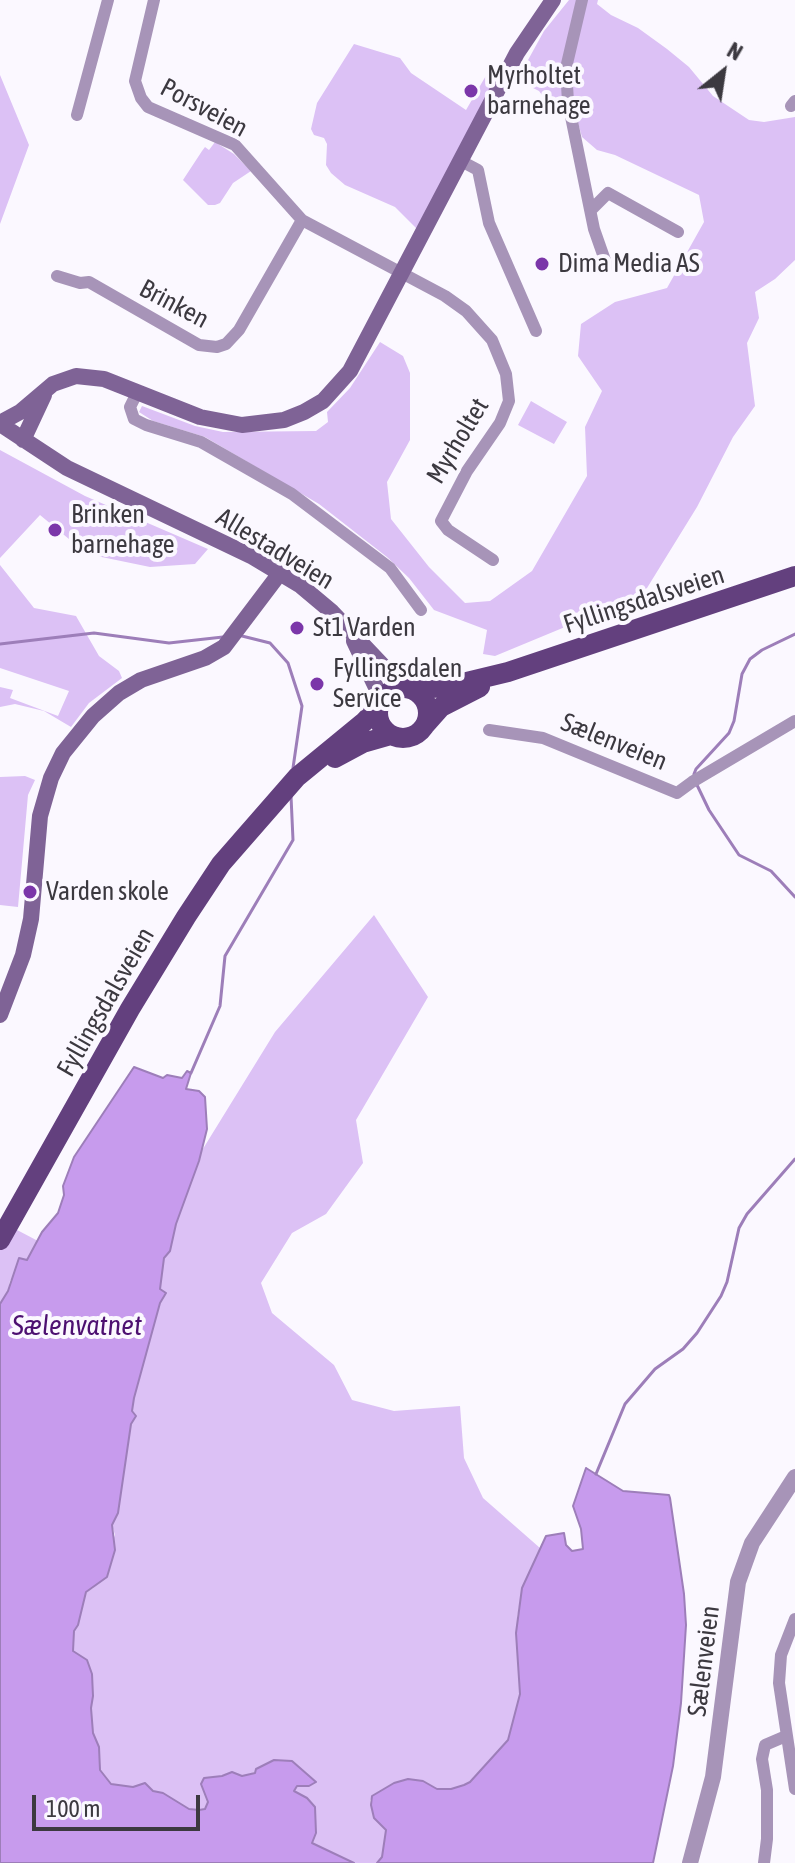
<!DOCTYPE html>
<meta charset="utf-8">
<style>
body{margin:0}
#map{position:relative;width:795px;height:1863px;overflow:hidden;background:#fbf8ff;font-family:"Asap Condensed",sans-serif}
canvas{display:block}
.north{position:absolute;left:683px;top:32px;width:80px;height:80px;-webkit-text-stroke:6px #fbf8ff;paint-order:stroke;rotate:30deg;font-size:22px;font-weight:700;line-height:32px;text-align:center;color:#3c3940}
.north::after{content:'';display:block;margin:auto;width:28px;height:36px;background:#3c3940;clip-path:polygon(50% 0,100% 100%,50% 72%,0 100%)}
.scale{position:absolute;left:32px;top:1795px;width:168px;height:36px;box-sizing:border-box;border:4px solid #3c3940;border-top:0;padding-left:10px;font-size:24px;line-height:28px;white-space:nowrap;color:#3c3940;-webkit-text-stroke:6px #fbf8ff;paint-order:stroke}
</style>
<div id="map">
<canvas width="795" height="1863"></canvas>
<div class="north">N</div>
<div class="scale">100 m</div>
</div>
<script>
const context = document.querySelector('canvas').getContext('2d');
context.lineJoin = 'round';
function fillPath(path, color) {
  context.fillStyle = color;
  context.fill(path, 'evenodd');
}
function poly(rows) {
  const path = new Path2D();
  for (const r of rows) {
    if (r.length === 3) {
      path.moveTo(r[0] + r[2], r[1]);
      path.arc(r[0], r[1], r[2], 0, 2 * Math.PI);
      continue;
    }
    path.moveTo(r[0], r[1]);
    for (let i = 2; i < r.length; i += 2) path.lineTo(r[i], r[i + 1]);
  }
  return path;
}
function stroke(path, color, width, dash) {
  context.strokeStyle = color;
  context.lineWidth = width;
  context.lineCap = dash ? 'butt' : 'round';
  context.setLineDash(dash || []);
  context.stroke(path);
}
function drawText(font, color, halo, rows, align = 'center') {
  context.font = font + ' "Asap Condensed",sans-serif';
  context.lineWidth = 8;
  context.setLineDash([]);
  context.textBaseline = 'middle';
  context.strokeStyle = halo;
  context.fillStyle = color;
  for (const [text, x, y, turn = 0] of rows) {
    context.save();
    context.translate(x, y);
    context.rotate((+turn || 0) * Math.PI / 180);
    context.textAlign = isNaN(turn) ? turn : align;
    if (halo) context.strokeText(text, 0, 0);
    context.fillText(text, 0, 0);
    context.restore();
  }
}
fillPath(poly([
 [569,0,598,0,597,4,611,15,638,28,667,49,689,67,713,96,749,120,764,122,795,117,795,260,775,279,755,292,759,318,747,343,755,406,733,437,697,507,647,588,630,599,616,601,586,612,565,627,495,656,483,654,487,630,434,610,409,578,387,557,319,504,205,437,153,421,139,412,142,406,195,426,223,432,316,431,328,422,327,412,350,388,380,342,403,356,410,373,410,440,387,482,391,519,429,567,465,603,490,601,532,571,587,476,585,427,602,391,578,356,581,324,615,302,667,288,704,222,699,195,615,155,597,150,582,137,575,112,548,103,539,91,517,80,544,31],
 [354,44,400,58,411,73,466,110,491,67,495,65,501,68,417,229,395,207,345,185,331,173,326,165,327,144,324,138,314,135,311,129,317,103],
 [0,75,29,145,0,224],
 [215,142,234,154,251,171,233,183,220,203,215,205,208,205,183,180,202,151,205,147,209,150],
 [531,401,567,422,554,444,518,425],
 [0,450,85,496,208,549,195,564,150,567,87,554,40,515,0,558],
 [0,565,34,608,76,616,99,656,119,671,122,678,89,703,71,727,44,711,15,704,0,707,0,687,13,690,10,698,58,716,69,691,0,668],
 [25,776,35,780,28,795,18,907,0,905,0,777],
 [374,915,428,997,356,1120,363,1163,326,1214,292,1233,261,1283,272,1313,334,1365,352,1400,394,1411,460,1406,464,1458,483,1498,540,1548,522,1588,517,1619,520,1694,508,1740,470,1782,464,1785,451,1789,437,1789,423,1781,370,1800,374,1818,386,1830,382,1857,377,1863,354,1863,312,1843,307,1798,294,1791,297,1786,309,1786,307,1776,292,1761,242,1776,232,1772,222,1776,204,1778,201,1784,208,1802,205,1809,199,1810,189,1809,163,1793,153,1791,145,1784,133,1787,111,1784,100,1770,99,1747,93,1733,91,1708,93,1696,72,1648,74,1631,78,1625,86,1592,93,1588,115,1535,112,1525,118,1512,131,1424,136,1416,132,1411,134,1398,160,1303,165,1293,160,1289,164,1258,170,1251,176,1224,201,1152,275,1032],
 [0,1221,38,1241,27,1260,10,1281,8,1291,0,1304]
]), '#dcc1f5');
const water = poly([
 [134,1067,163,1078,167,1075,182,1078,187,1071,191,1073,186,1089,199,1091,205,1097,207,1129,199,1161,176,1224,170,1251,164,1258,160,1289,166,1293,160,1303,134,1398,132,1411,136,1416,131,1424,118,1513,112,1525,115,1550,107,1577,86,1592,78,1625,74,1631,73,1651,87,1660,92,1674,93,1696,91,1708,93,1733,99,1747,100,1770,111,1784,133,1787,145,1783,153,1791,163,1793,189,1809,199,1810,205,1809,208,1802,201,1784,204,1778,222,1776,232,1772,242,1776,255,1773,256,1769,274,1760,292,1761,316,1782,309,1786,297,1786,294,1791,307,1798,315,1807,316,1833,312,1843,354,1863,0,1863,0,1304,8,1291,19,1258,27,1260,42,1232,58,1213,64,1195,63,1186,74,1157,134,1067],
 [586,1468,623,1491,669,1495,670,1498,684,1594,686,1625,681,1703,673,1766,653,1863,377,1863,382,1857,386,1830,374,1818,371,1805,372,1796,394,1783,408,1779,423,1781,437,1789,451,1789,464,1785,470,1782,508,1740,520,1694,516,1633,522,1588,546,1536,564,1533,566,1545,572,1551,583,1549,581,1529,573,1506,586,1468]
]);
fillPath(water, '#c79bed');
stroke(water, '#9d7eb9', 2);
stroke(poly([
 [242,636,270,643,288,663,302,706,293,768],
 [0,644,94,633,169,643,223,637],
 [694,774,696,769,729,733,734,721,742,674,750,659,762,650,795,634],
 [697,785,709,810,739,855,771,871,795,897],
 [191,1073,220,1006,225,956,293,840,291,796],
 [596,1474,625,1404,655,1369,683,1349,697,1333,721,1296,727,1282,739,1228,747,1214,795,1159]
]), '#9d7eb9', 3);
stroke(poly([
 [154,0,135,81,141,98,148,107,235,145,302,220,445,296,466,311,492,340,506,374,509,401,500,423,467,471,441,521,448,530,493,560],
 [582,0,566,68,568,102,594,229,607,266],
 [791,106,795,101],
 [77,115,108,0],
 [461,161,478,170,489,223,536,331],
 [591,210,608,193,678,232],
 [57,276,80,283,89,282,199,345,217,347,226,344,239,330,302,220],
 [138,391,130,407,134,419,146,425,201,442,292,494,390,568,421,610],
 [489,730,543,738,677,793,692,782,795,721],
 [795,1619,781,1655,779,1683,795,1789],
 [764,1863,767,1839,767,1790,762,1759,765,1745,786,1736]
]), '#a794b8', 12);
stroke(poly([
 [690,1863,713,1777,738,1582,752,1543,795,1477]
]), '#a794b8', 16);
stroke(poly([
 [0,423,20,412,53,384,76,376,104,379,200,417,242,425,284,420,304,412,323,401,350,371,517,53,553,0],
 [0,424,67,468,251,556,301,586,332,612,404,688],
 [23,440,44,395],
 [354,641,382,700],
 [0,1015,23,955,31,919,40,816,51,778,63,753,93,716,119,693,141,680,205,658,224,647,280,573]
]), '#7f6396', 16);
stroke(poly([
 [403,713,25],
 [411,689,446,687,508,672,795,576],
 [425,725,441,707,480,687],
 [335,758,363,743,391,735],
 [0,1240,130,1009,186,917,221,864,297,777,364,722,379,706]
]), '#63407e', 20);
for (const [x, y, r, color] of [
 [471,91,8,"#7b36a9"],
 [542,264,8,"#7b36a9"],
 [55,530,8,"#7b36a9"],
 [297,628,8,"#7b36a9"],
 [317,684,8,"#7b36a9"],
 [30,892,8,"#7b36a9"]
]) {
  const dot = new Path2D();
  dot.arc(x, y, r, 0, 2 * Math.PI);
  context.fillStyle = color;
  context.fill(dot);
  stroke(dot, '#fbf8ff', 3);
}
drawText('26px', '#3c3940', '#fbf8ff', [
 ["Myrholtet",487,76],
 ["barnehage",487,106],
 ["Dima Media AS",558,264],
 ["Brinken",71,515],
 ["barnehage",71,545],
 ["St1 Varden",313,628],
 ["Fyllingsdalen",333,669],
 ["Service",333,699],
 ["Varden skole",46,892]
], 'left');
drawText('26px', '#3c3940', '#fbf8ff', [
 ["Porsveien",204,108,28],
 ["Brinken",174,304,28],
 ["Myrholtet",458,441,-59],
 ["Allestadveien",275,549,31],
 ["Fyllingsdalsveien",644,600,-18],
 ["Sælenveien",614,742,22],
 ["Fyllingsdalsveien",106,1002,-60],
 ["Sælenveien",704,1661,-83]
]);
drawText('italic 28px', '#4d1071', '#fbf8ff', [
 ["Sælenvatnet",77,1326]
]);
</script>
